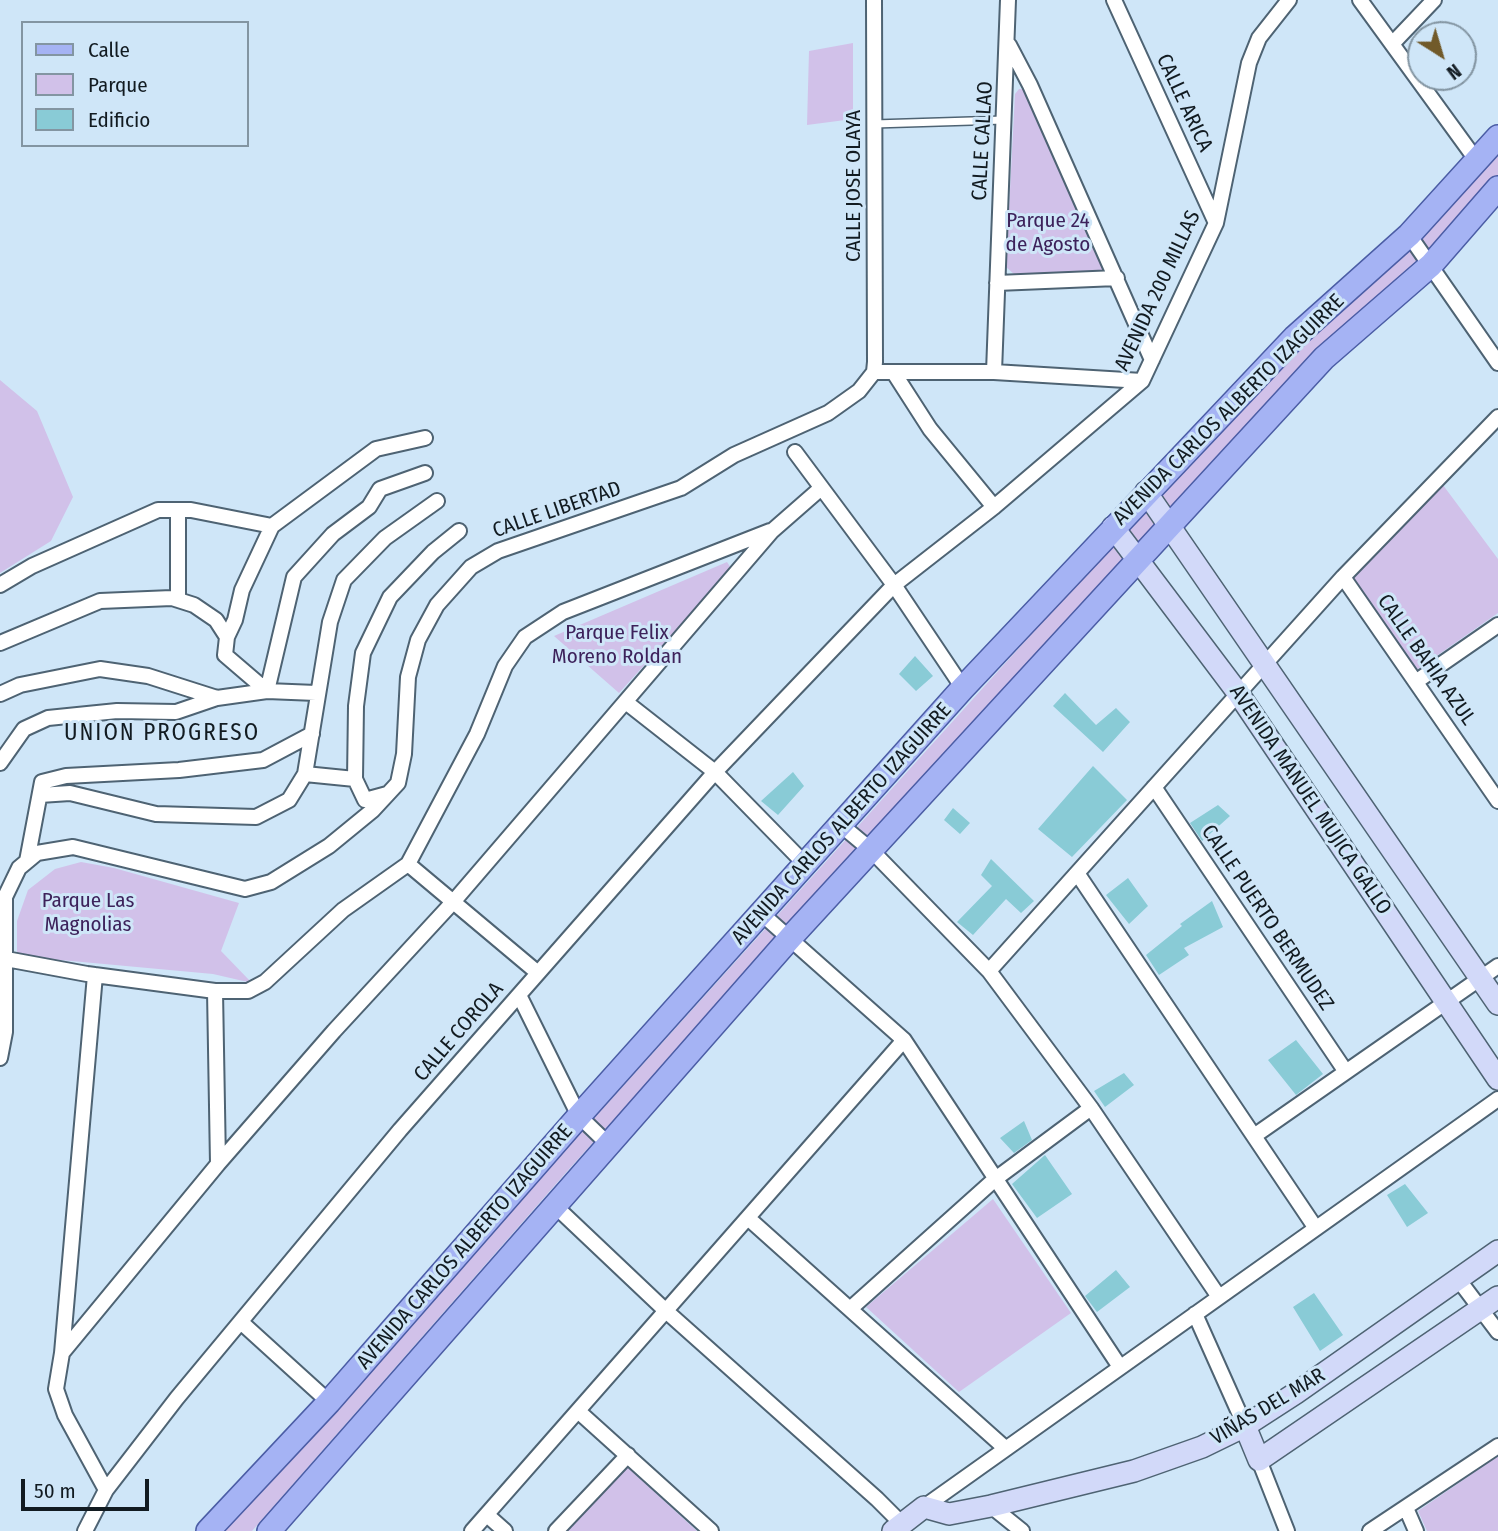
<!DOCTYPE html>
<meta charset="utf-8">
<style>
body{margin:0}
#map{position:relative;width:1498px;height:1531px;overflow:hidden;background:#cfe6f8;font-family:"Fira Sans Condensed",sans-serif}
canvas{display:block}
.legend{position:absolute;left:21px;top:21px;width:228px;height:126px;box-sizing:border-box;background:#cfe6f8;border:2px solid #8395a2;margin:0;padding:9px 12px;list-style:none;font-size:21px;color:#121b21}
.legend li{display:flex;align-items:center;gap:14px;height:35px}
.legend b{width:35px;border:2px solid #8395a2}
.north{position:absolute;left:1407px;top:21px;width:70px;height:70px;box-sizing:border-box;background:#cfe6f8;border:2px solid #8395a2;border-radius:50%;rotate:143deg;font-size:19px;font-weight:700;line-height:28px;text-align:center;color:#121b21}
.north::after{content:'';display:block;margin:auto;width:24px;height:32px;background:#715a2a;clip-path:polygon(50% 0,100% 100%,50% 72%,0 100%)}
.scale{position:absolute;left:21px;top:1479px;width:128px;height:32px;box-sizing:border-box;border:4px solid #121b21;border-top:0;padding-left:9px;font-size:21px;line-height:24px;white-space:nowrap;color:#121b21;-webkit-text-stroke:5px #cfe6f8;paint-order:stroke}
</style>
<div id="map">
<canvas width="1498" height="1531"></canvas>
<ul class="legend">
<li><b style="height:9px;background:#a5b3f4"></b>Calle</li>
<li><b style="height:19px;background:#d1c1e9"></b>Parque</li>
<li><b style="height:19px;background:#89cbd6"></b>Edificio</li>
</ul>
<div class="north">N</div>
<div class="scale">50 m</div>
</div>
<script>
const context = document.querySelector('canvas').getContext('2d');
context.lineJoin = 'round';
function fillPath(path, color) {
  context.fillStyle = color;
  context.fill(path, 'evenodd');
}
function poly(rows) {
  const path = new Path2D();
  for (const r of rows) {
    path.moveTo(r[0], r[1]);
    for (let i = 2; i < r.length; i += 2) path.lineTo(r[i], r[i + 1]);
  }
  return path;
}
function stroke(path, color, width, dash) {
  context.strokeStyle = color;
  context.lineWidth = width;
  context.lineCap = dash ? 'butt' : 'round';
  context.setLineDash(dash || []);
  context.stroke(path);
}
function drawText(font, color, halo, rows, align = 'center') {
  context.font = font + ' "Fira Sans Condensed",sans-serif';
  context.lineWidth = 6;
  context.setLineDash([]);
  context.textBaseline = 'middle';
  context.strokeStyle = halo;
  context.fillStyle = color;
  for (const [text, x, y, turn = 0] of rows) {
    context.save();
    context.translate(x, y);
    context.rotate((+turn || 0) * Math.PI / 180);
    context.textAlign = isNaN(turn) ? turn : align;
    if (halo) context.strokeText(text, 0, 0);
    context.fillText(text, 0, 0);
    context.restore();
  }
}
fillPath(poly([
 [853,43,853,119,807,125,809,51],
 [1019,89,1024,89,1106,270,1102,274,1014,274,1006,267,1015,94],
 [1498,154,1498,175,1448,232,1317,351,1021,670,570,1168,252,1531,221,1531,1132,523,1302,341,1437,222],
 [0,380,37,411,73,497,51,541,0,573],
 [1440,481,1498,559,1498,613,1415,671,1353,578],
 [727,562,731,568,728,573,619,693,554,636],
 [81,862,114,868,239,903,221,951,252,983,213,974,17,956,17,921,28,890,55,869],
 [993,1199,1071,1313,959,1392,866,1307],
 [1498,1456,1498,1531,1427,1531,1418,1511],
 [625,1465,697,1531,563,1531]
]), '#d1c1e9');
fillPath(poly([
 [915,656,933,676,916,691,899,674],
 [1065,693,1096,725,1116,708,1130,722,1103,752,1053,706],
 [1093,766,1127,800,1072,857,1038,829],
 [793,772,804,786,778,815,761,801],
 [1218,805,1230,816,1202,841,1190,823],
 [953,808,970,823,960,834,944,820],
 [991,859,1034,901,1021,913,1006,899,973,935,957,922,992,886,981,875],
 [1128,878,1148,906,1129,924,1106,895],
 [1212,901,1223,927,1184,948,1189,955,1159,975,1146,955,1182,926,1180,924],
 [1296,1040,1323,1074,1296,1095,1268,1060],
 [1124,1073,1134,1085,1105,1107,1094,1091],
 [1024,1121,1032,1140,1014,1153,1000,1138],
 [1045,1155,1072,1194,1037,1218,1012,1184],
 [1405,1184,1428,1213,1407,1227,1387,1195],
 [1116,1270,1130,1287,1097,1312,1085,1296],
 [1314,1293,1343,1335,1320,1351,1293,1307]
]), '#89cbd6');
const lane = poly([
 [874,124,1004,120]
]);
const street = poly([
 [1114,0,1216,223],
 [1360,0,1477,161],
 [1394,42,1434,0],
 [1009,45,1030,85,1152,360],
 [1409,235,1498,363],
 [997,283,1117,278],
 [874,372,994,372,1142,381],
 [994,372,1008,0],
 [894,373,930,429,994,507],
 [795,452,894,585,963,688],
 [178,511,178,600],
 [1343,577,1498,801],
 [0,585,32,566,158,510,191,510,272,526],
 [227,637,235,620,242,590,272,526,376,449,425,438],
 [0,643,100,601,172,598,194,605,216,620,227,637,225,655,267,691,316,693],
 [1417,681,1498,625],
 [0,694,20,685,100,669,148,676,217,698,267,691,294,577,333,534,369,507,380,489,425,473],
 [627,703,715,772,805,864],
 [0,763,24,729,48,718,117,711,176,712,217,698],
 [355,779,305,774,330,622,344,580,385,538,437,501],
 [1154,787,1346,1072],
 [387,794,365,800,355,779,356,706,363,653,390,597,433,552,459,531],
 [40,795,70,793,156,814,256,817,289,800,305,774],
 [841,825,871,850,989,971,1091,1108,1219,1297],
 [27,861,42,782,66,776,179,770,263,760,312,734],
 [408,864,538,973],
 [1077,873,1315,1227],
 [762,914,904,1040,1120,1367],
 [6,959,87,974,215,991,248,991,265,982,343,910,408,864,477,734,505,666,525,637,563,612,770,531],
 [989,971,1343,577,1498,417],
 [95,975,62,1353,56,1389,65,1415,106,1490],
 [215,991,218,1164],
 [519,995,579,1116,607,1143],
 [0,1058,5,1032,5,897,19,868,37,853,73,847,245,889,271,882,329,846,373,810,398,783,404,754,408,677,418,640,437,605,471,567,498,551,681,488,734,455,828,413,859,391,874,372,875,362,874,0],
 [1254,1136,1498,966],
 [553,1204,666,1311,877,1499,902,1524],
 [748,1218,1005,1448],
 [1458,1279,1498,1332],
 [850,1309,994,1180,1091,1108],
 [1195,1314,1245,1426],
 [242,1323,329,1402],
 [62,1353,218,1164,334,1031,454,901,772,531,820,489],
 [578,1411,711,1531],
 [1259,1460,1287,1531],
 [991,1506,1022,1531],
 [924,1507,1498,1099],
 [1406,1508,1416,1531],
 [487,1515,505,1531],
 [85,1531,106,1490,177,1398,400,1130,715,772,894,585,994,507,1142,381,1216,223,1249,63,1259,38,1289,0],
 [472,1531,904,1040],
 [556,1531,628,1455],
 [1370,1531,1498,1446]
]);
const secondary = poly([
 [1146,492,1498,1004],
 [1113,527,1238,693,1498,1079],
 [1245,1426,1259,1460,1498,1297],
 [893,1531,924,1507,949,1514,991,1506,1134,1471,1202,1447,1245,1426,1296,1393,1498,1251]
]);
const primary = poly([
 [208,1531,329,1402,579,1116,963,688,1295,337,1409,235,1498,137],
 [269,1531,791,937,1324,358,1431,265,1498,188]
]);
stroke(lane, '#4e6373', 10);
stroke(street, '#4e6373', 18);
stroke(secondary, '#4e6373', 24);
stroke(primary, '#4b5da5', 26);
stroke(lane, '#fff', 7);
stroke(street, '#fff', 14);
stroke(secondary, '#d2d9f9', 21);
stroke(primary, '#a5b3f4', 23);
drawText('21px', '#121b21', '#cfe6f8', [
 ["CALLE ARICA",1184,103,65],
 ["CALLE CALLAO",983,141,-87],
 ["CALLE JOSE OLAYA",854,186,-90],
 ["AVENIDA 200 MILLAS",1158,291,-65],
 ["AVENIDA CARLOS ALBERTO IZAGUIRRE",1229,410,-45],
 ["CALLE LIBERTAD",557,510,-19],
 ["CALLE BAHIA AZUL",1426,660,55],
 ["AVENIDA MANUEL MUJICA GALLO",1310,800,56],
 ["AVENIDA CARLOS ALBERTO IZAGUIRRE",842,824,-48],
 ["CALLE PUERTO BERMUDEZ",1267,918,56],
 ["CALLE COROLA",459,1032,-49],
 ["AVENIDA CARLOS ALBERTO IZAGUIRRE",465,1247,-49],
 ["VIÑAS DEL MAR",1268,1407,-31]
]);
drawText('21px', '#3d225b', '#cfe6f8', [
 ["Parque 24",1048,221],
 ["de Agosto",1048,245],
 ["Parque Felix",617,633],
 ["Moreno Roldan",617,657],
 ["Parque Las",88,901],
 ["Magnolias",88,925]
]);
context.letterSpacing = '2px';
drawText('23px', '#121b21', '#cfe6f8', [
 ["UNION PROGRESO",162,734]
]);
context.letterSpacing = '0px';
</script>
